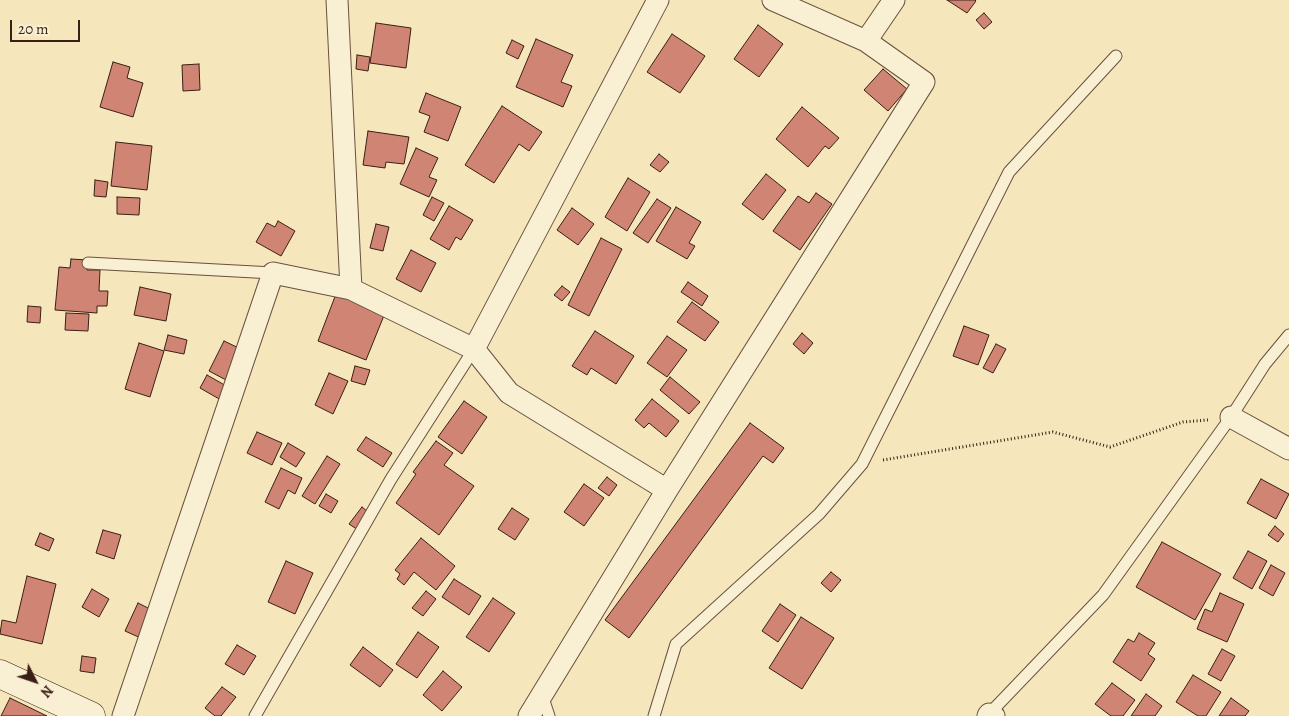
<!DOCTYPE html>
<style>
body{margin:0}
#map{position:relative;width:1289px;height:716px;overflow:hidden;background:#f6e6bb;font-family:Alegreya,serif}
canvas{display:block}
.north{position:absolute;left:10px;top:656px;width:50px;height:50px;-webkit-text-stroke:4px #f9efd3;paint-order:stroke;rotate:131deg;font-size:14px;font-weight:700;line-height:20px;text-align:center;color:#3a1f14}
.north::after{content:'';display:block;margin:auto;width:18px;height:22px;background:#3a1f14;clip-path:polygon(50% 0,100% 100%,50% 72%,0 100%)}
.scale{position:absolute;left:10px;top:20px;width:70px;height:22px;box-sizing:border-box;border:2px solid #3a1f14;border-top:0;padding-left:6px;font-size:15px;line-height:18px;white-space:nowrap;color:#3a1f14;-webkit-text-stroke:4px #f9efd3;paint-order:stroke}
</style>
<div id="map">
<canvas width="1289" height="716"></canvas>
<div class="north">N</div>
<div class="scale">20 m</div>
</div>
<script>
const context = document.querySelector('canvas').getContext('2d');
context.lineJoin = 'round';
function fillPath(path, color) {
  context.fillStyle = color;
  context.fill(path, 'evenodd');
}
function poly(rows) {
  const path = new Path2D();
  for (const r of rows) {
    path.moveTo(r[0], r[1]);
    for (let i = 2; i < r.length; i += 2) path.lineTo(r[i], r[i + 1]);
  }
  return path;
}
function stroke(path, color, width, dash) {
  context.strokeStyle = color;
  context.lineWidth = width;
  context.lineCap = dash ? 'butt' : 'round';
  context.setLineDash(dash || []);
  context.stroke(path);
}
const building = poly([
 [947,0,975,0,976,1,967,13,947,0],
 [984,13,992,22,984,29,976,20,984,13],
 [376,23,411,28,406,68,370,63,376,23],
 [758,25,783,44,759,77,734,59,758,25],
 [672,34,705,56,680,93,647,72,672,34],
 [536,39,573,55,561,82,572,86,563,107,516,87,536,39],
 [512,40,524,46,518,59,506,53,512,40],
 [357,55,370,57,368,71,356,69,357,55],
 [113,62,130,67,127,78,143,83,133,117,100,107,113,62],
 [199,64,200,90,183,91,182,65,199,64],
 [883,69,907,89,888,111,864,90,883,69],
 [426,93,461,107,448,141,424,132,430,116,419,112,426,93],
 [502,106,542,132,529,151,519,144,494,183,465,165,502,106],
 [802,107,839,138,829,149,825,146,808,167,776,139,802,107],
 [368,131,409,137,404,164,386,162,385,168,363,165,368,131],
 [116,142,152,146,147,190,111,186,116,142],
 [416,148,438,158,429,177,437,180,429,197,400,184,416,148],
 [659,154,669,162,660,172,650,165,659,154],
 [766,174,786,190,763,220,742,204,766,174],
 [628,178,650,192,627,231,605,217,628,178],
 [95,180,108,182,106,197,94,196,95,180],
 [816,193,832,204,800,250,773,231,798,196,809,203,816,193],
 [117,197,140,198,139,215,117,214,117,197],
 [432,197,444,203,434,221,423,215,432,197],
 [657,199,671,208,648,243,633,233,657,199],
 [449,206,473,220,461,240,456,237,449,250,430,239,449,206],
 [676,207,701,222,689,243,695,246,687,259,656,241,676,207],
 [572,208,594,224,578,245,557,230,572,208],
 [278,221,295,231,281,256,256,242,267,223,275,227,278,221],
 [376,224,389,227,383,251,370,248,376,224],
 [601,238,622,249,589,316,568,305,601,238],
 [411,250,436,263,421,292,396,279,411,250],
 [71,259,87,260,87,270,100,270,99,291,108,291,107,306,97,306,97,313,55,310,59,267,70,268,71,259],
 [688,282,708,296,702,306,681,292,688,282],
 [562,286,570,292,562,301,554,295,562,286],
 [140,287,171,294,166,321,134,315,140,287],
 [336,294,385,313,366,360,318,341,336,294],
 [692,302,719,322,705,341,677,322,692,302],
 [28,306,41,307,40,323,27,322,28,306],
 [66,313,89,314,88,331,65,330,66,313],
 [964,326,989,335,978,365,953,356,964,326],
 [595,331,634,356,616,384,591,368,587,375,572,366,595,331],
 [802,333,813,343,804,354,793,344,802,333],
 [168,335,187,340,184,354,164,350,168,335],
 [667,336,687,350,667,377,647,363,667,336],
 [224,341,243,350,228,381,209,371,224,341],
 [139,343,164,351,150,397,125,389,139,343],
 [996,344,1006,349,993,373,983,368,996,344],
 [355,366,370,370,365,385,351,381,355,366],
 [329,373,348,381,333,414,315,405,329,373],
 [207,375,228,387,221,400,200,388,207,375],
 [670,377,700,402,689,414,660,390,670,377],
 [652,399,679,421,666,437,649,423,644,428,635,420,652,399],
 [464,401,487,417,462,454,438,437,464,401],
 [750,423,784,448,773,463,763,456,629,638,605,620,750,423],
 [257,432,282,443,272,465,247,453,257,432],
 [366,437,392,453,383,467,357,450,366,437],
 [436,441,453,453,444,465,474,486,439,535,396,503,416,474,413,472,436,441],
 [288,443,305,453,296,467,280,457,288,443],
 [327,456,340,464,315,504,302,496,327,456],
 [281,468,302,478,295,494,288,490,279,509,265,502,281,468],
 [607,477,617,485,609,496,598,488,607,477],
 [1261,479,1289,494,1276,519,1247,503,1261,479],
 [584,484,604,498,584,526,564,512,584,484],
 [326,494,338,501,331,513,319,506,326,494],
 [362,507,373,516,361,532,349,524,362,507],
 [512,508,529,519,515,540,498,529,512,508],
 [1275,526,1284,534,1278,542,1268,535,1275,526],
 [103,530,121,535,114,559,96,553,103,530],
 [40,533,54,539,49,551,35,545,40,533],
 [421,538,455,566,436,590,414,572,404,585,397,579,400,574,395,570,421,538],
 [1162,542,1221,574,1195,620,1136,587,1162,542],
 [1248,551,1267,561,1252,589,1233,578,1248,551],
 [286,561,313,573,295,614,268,602,286,561],
 [1271,565,1285,573,1273,596,1259,588,1271,565],
 [831,572,841,580,831,592,821,583,831,572],
 [27,576,56,584,42,644,0,634,2,620,16,623,27,576],
 [454,579,481,596,469,615,442,597,454,579],
 [92,589,109,599,99,617,82,607,92,589],
 [426,591,436,599,423,616,412,608,426,591],
 [1220,593,1244,604,1227,642,1197,629,1205,609,1212,612,1220,593],
 [493,598,515,613,489,652,466,637,493,598],
 [138,603,156,612,143,639,125,631,138,603],
 [780,604,796,615,778,642,762,631,780,604],
 [801,617,834,638,802,689,769,668,801,617],
 [418,632,439,647,417,678,396,664,418,632],
 [1139,633,1155,643,1148,654,1155,659,1141,681,1113,662,1128,639,1134,642,1139,633],
 [237,645,256,656,244,675,225,664,237,645],
 [363,647,393,670,380,687,350,665,363,647],
 [1222,649,1235,656,1221,681,1208,674,1222,649],
 [82,656,96,658,94,673,80,671,82,656],
 [443,671,462,687,442,711,423,695,443,671],
 [1193,675,1221,692,1206,716,1198,716,1176,702,1193,675],
 [1112,683,1135,700,1123,716,1111,716,1095,704,1112,683],
 [222,687,236,697,221,716,215,716,205,708,222,687],
 [1146,694,1162,706,1155,716,1131,716,1146,694],
 [10,698,47,716,1,716,10,698],
 [1231,698,1249,711,1245,716,1219,716,1231,698]
]);
fillPath(building, '#d08474');
stroke(building, '#3a1f14', 1);
const lane = poly([
 [88,263,273,273],
 [542,695,549,716],
 [989,714,1103,595,1231,417,1265,364,1289,335],
 [255,716,391,479,474,349],
 [654,716,676,644,819,514,862,464,1009,172,1116,56]
]);
const street = poly([
 [337,0,351,289],
 [866,41,894,0],
 [474,349,658,0],
 [1231,417,1289,449],
 [123,716,273,273,351,289,474,349,509,393,667,490],
 [529,716,667,490,924,82,866,41,773,0],
 [988,716,989,714,994,716]
]);
const secondary = poly([
 [0,674,91,716]
]);
stroke(lane, '#69513e', 13);
stroke(street, '#69513e', 23);
stroke(secondary, '#3a1f14', 29);
stroke(poly([
 [883,460,1053,432,1110,447,1183,422,1208,420]
]), '#3a1f14', 3, [1, 2.5]);
stroke(lane, '#f9efd3', 11);
stroke(street, '#f9efd3', 21);
stroke(secondary, '#f9efd3', 28);
</script>
